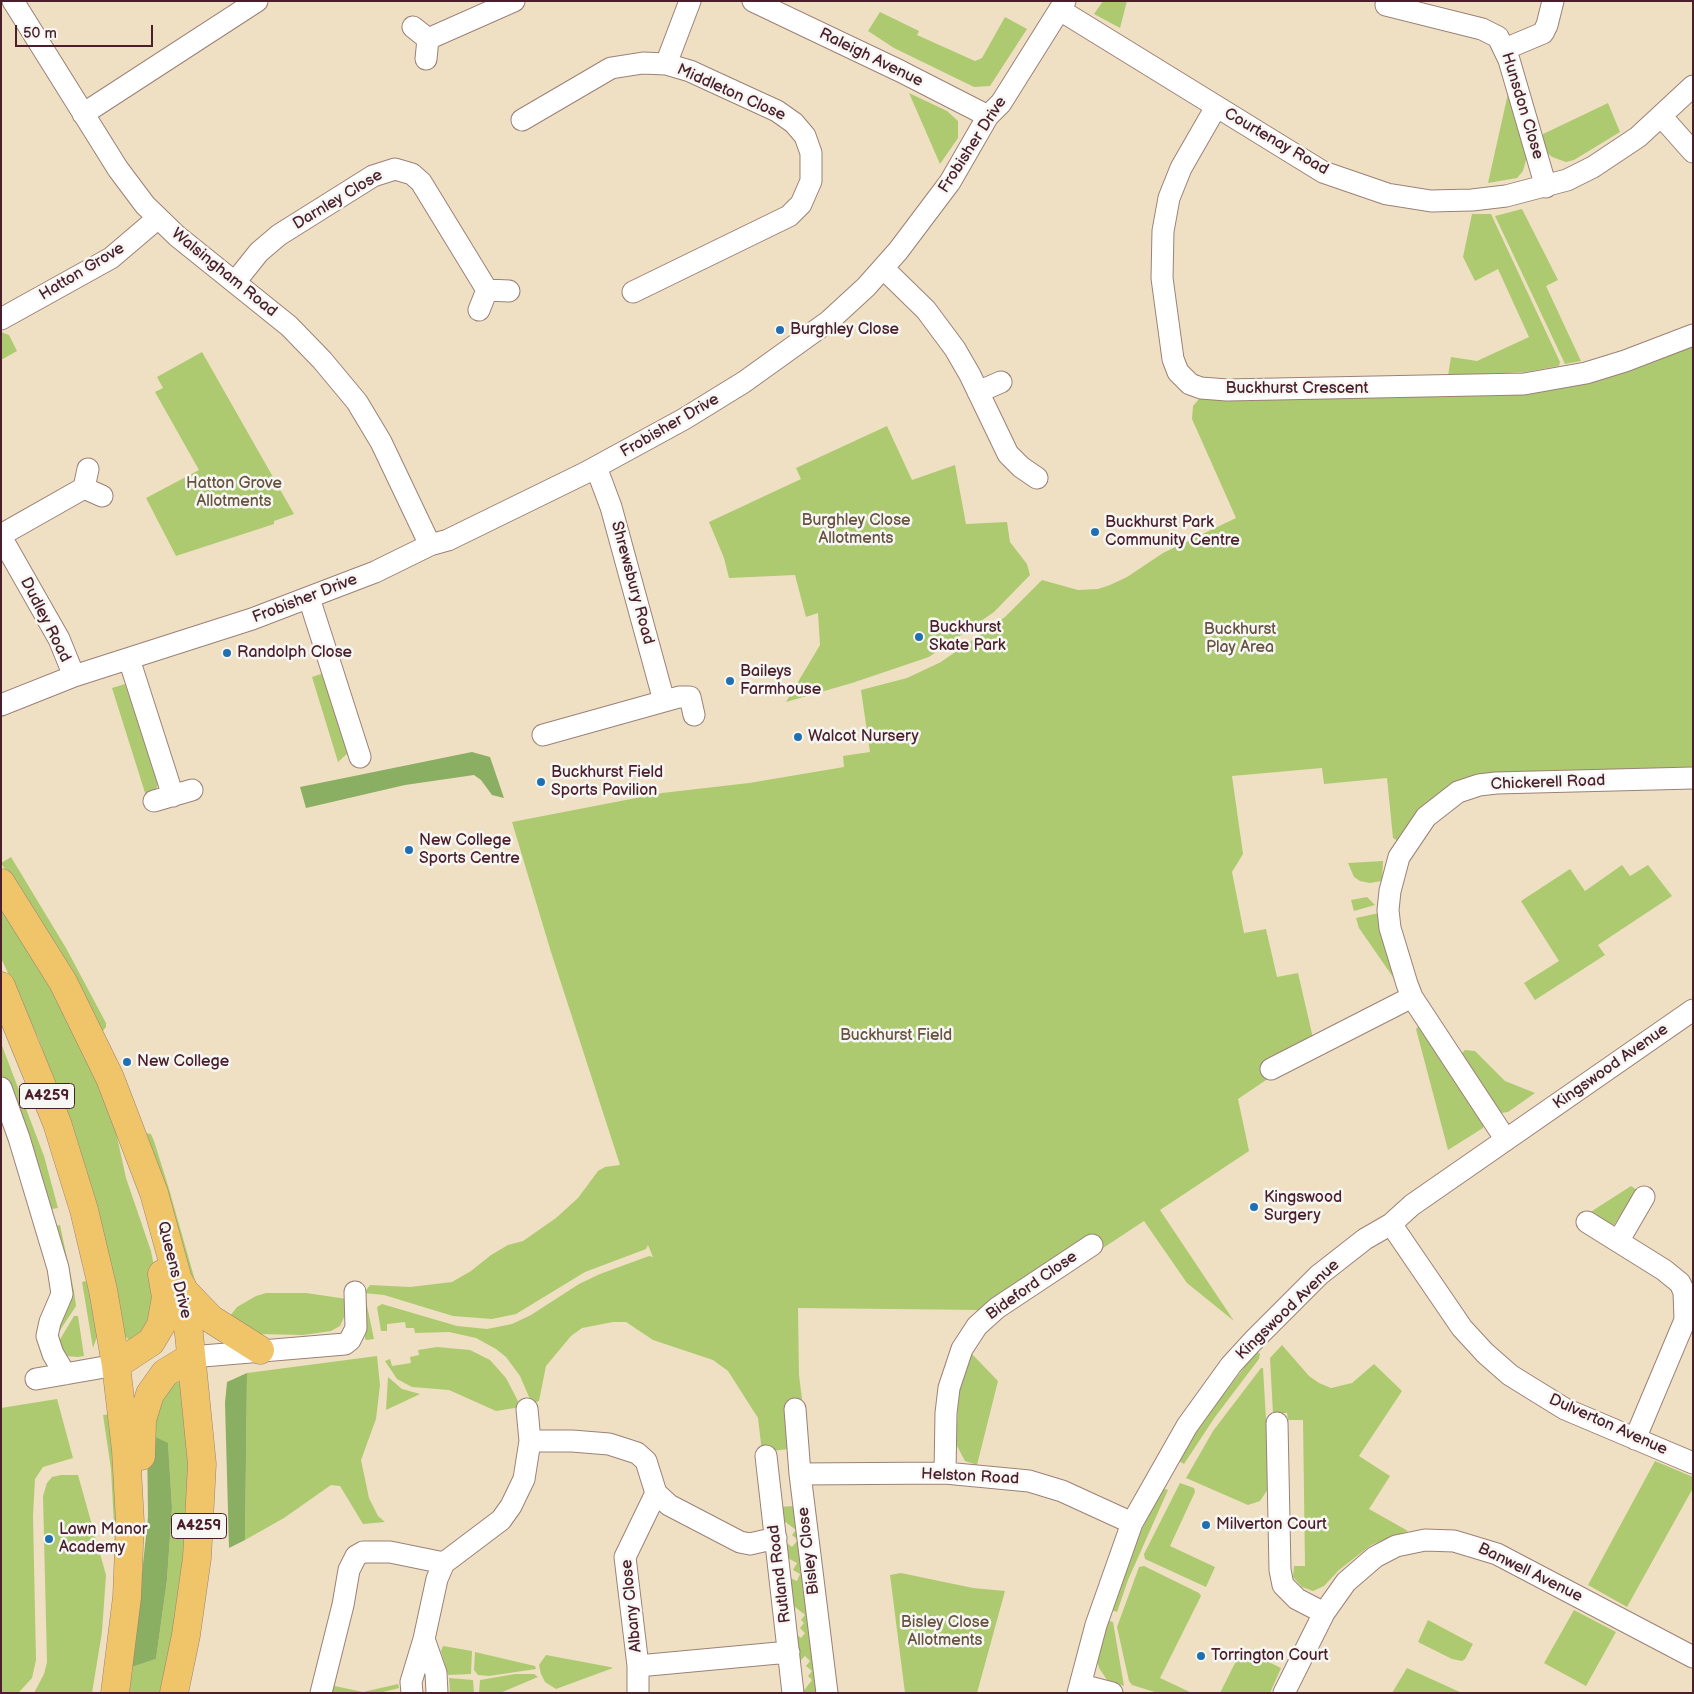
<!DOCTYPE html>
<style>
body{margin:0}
#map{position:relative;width:1694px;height:1694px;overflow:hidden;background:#efe0c3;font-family:"Balsamiq Sans",sans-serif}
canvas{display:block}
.frame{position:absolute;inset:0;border:2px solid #4a1f2b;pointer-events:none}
.scale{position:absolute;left:15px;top:25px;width:138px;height:22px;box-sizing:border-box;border:2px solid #4a1f2b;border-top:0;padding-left:6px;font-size:15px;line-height:18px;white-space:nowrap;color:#4a1f2b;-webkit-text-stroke:4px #f6f6f2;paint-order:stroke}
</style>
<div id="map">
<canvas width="1694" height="1694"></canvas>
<div class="frame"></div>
<div class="scale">50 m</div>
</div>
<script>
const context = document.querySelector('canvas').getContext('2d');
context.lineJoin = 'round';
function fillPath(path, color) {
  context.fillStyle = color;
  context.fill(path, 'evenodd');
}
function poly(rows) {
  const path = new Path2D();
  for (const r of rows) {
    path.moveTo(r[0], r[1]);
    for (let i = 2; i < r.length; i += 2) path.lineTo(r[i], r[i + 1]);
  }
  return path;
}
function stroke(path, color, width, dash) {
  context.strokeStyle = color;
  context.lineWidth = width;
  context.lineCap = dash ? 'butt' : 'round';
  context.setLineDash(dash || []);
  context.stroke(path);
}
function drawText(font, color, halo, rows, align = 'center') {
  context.font = font + ' "Balsamiq Sans",sans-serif';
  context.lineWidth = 5;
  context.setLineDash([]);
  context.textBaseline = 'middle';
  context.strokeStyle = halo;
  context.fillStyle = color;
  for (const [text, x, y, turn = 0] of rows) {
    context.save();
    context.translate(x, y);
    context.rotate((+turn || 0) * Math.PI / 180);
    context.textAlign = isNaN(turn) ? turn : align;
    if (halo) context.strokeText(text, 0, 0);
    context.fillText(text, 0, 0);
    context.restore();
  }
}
fillPath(poly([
 [1103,1,1127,1,1120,28,1094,14],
 [880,12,919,31,917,35,975,61,982,58,1005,17,1027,29,990,86,974,87,894,48,868,31],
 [1509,89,1529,160,1526,160,1523,171,1517,178,1488,183],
 [909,93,947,111,958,121,958,138,940,164],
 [1608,103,1620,132,1574,160,1566,162,1552,157,1544,150,1541,135],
 [1522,209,1558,280,1546,286,1581,361,1565,364,1495,216],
 [1472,214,1491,214,1560,362,1559,366,1525,372,1448,376,1451,357,1477,361,1529,337,1498,269,1475,281,1463,257],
 [1,332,9,335,17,351,1,360],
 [1693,345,1693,770,1486,778,1398,841,1393,838,1387,778,1324,784,1322,768,1232,776,1243,854,1232,872,1244,933,1266,929,1277,977,1298,973,1313,1038,1269,1078,1238,1099,1249,1151,1160,1210,1234,1321,1187,1283,1144,1221,1103,1248,1092,1234,982,1310,798,1308,799,1375,803,1407,785,1408,789,1449,762,1452,758,1418,728,1371,713,1360,653,1340,626,1322,613,1322,582,1328,571,1336,546,1366,539,1401,532,1404,520,1376,506,1357,496,1349,476,1338,449,1332,415,1333,414,1328,406,1328,405,1322,387,1324,387,1331,381,1331,377,1307,382,1304,457,1326,487,1329,512,1324,531,1315,579,1284,600,1274,649,1256,653,1257,648,1245,646,1249,585,1272,516,1314,492,1319,453,1316,384,1295,364,1293,370,1285,410,1287,452,1282,471,1271,491,1255,508,1245,523,1241,556,1218,578,1198,598,1171,605,1167,620,1165,551,952,512,822,662,793,749,783,844,767,843,756,870,752,861,690,907,678,941,662,1005,617,1042,580,1078,590,1098,589,1110,585,1127,577,1163,553,1236,518,1192,419,1193,406,1199,399,1517,391,1578,385,1640,367],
 [202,352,294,514,274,521,274,524,176,556,146,498,199,470,155,392,163,388,157,377],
 [887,426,912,480,955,465,966,524,1007,522,1010,542,1027,564,1030,575,994,612,929,657,852,683,786,702,820,645,818,613,806,617,795,575,729,578,724,558,709,522,801,479,796,468],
 [321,674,323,674,348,753,338,762,312,677],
 [125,684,158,783,156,790,146,796,112,688],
 [11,857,66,948,106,1023,106,1027,102,1032,42,926,1,863],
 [1383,861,1382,881,1370,883,1360,881,1354,877,1348,863],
 [1622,865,1630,876,1648,865,1672,896,1598,945,1605,955,1535,1000,1524,983,1559,961,1521,901,1570,869,1585,891],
 [1367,897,1375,905,1354,911,1351,900],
 [1,902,53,989,112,1114,126,1178,151,1251,157,1282,156,1322,130,1341,125,1336,56,1088,39,1040,1,958],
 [1379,913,1395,980,1359,928,1356,918],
 [1420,1025,1483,1121,1483,1128,1448,1150,1416,1029],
 [1,1043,44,1156,58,1208,52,1209,55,1226,60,1225,74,1291,76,1306,55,1338,58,1320,18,1115,1,1075],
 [1465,1050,1475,1051,1505,1081,1535,1093,1508,1112,1501,1113,1460,1055],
 [145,1133,151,1134,154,1141,169,1189,198,1291,195,1294],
 [1631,1186,1637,1190,1612,1228,1589,1213],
 [86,1281,94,1303,98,1334,93,1348,82,1282],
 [266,1293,306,1293,347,1299,346,1313,340,1326,331,1331,303,1335,259,1334,226,1321,237,1307,256,1296],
 [366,1301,374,1339,367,1340,365,1339],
 [74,1316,78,1316,84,1356,78,1357,66,1356,56,1346],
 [1282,1345,1309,1376,1319,1383,1331,1388,1352,1383,1374,1364,1402,1391,1359,1456,1390,1476,1369,1509,1408,1531,1371,1545,1339,1570,1324,1586,1313,1591,1302,1587,1293,1577,1294,1566,1305,1566,1303,1420,1288,1420,1287,1413,1273,1413,1270,1358],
 [437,1347,470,1350,490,1360,506,1378,521,1407,496,1411,449,1390,412,1387,397,1379,385,1361,390,1359,392,1366,411,1363,410,1357,419,1355,418,1350],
 [1257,1351,1260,1354,1259,1359,1215,1417,1184,1464,1177,1460,1216,1404],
 [971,1353,998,1381,977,1465,965,1461,956,1444,959,1387],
 [377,1356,380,1385,376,1419,361,1460,369,1498,378,1516,385,1522,363,1524,340,1486,331,1485,284,1518,245,1540,247,1373],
 [1261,1368,1263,1368,1266,1419,1268,1489,1260,1501,1248,1505,1186,1478,1213,1431],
 [388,1377,402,1389,420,1394,386,1410],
 [177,1381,182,1385,189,1453,184,1567,168,1663,160,1693,127,1693,132,1667,156,1659,167,1580,172,1507,168,1444,147,1433,159,1395],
 [57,1399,73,1458,43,1467,35,1479,33,1516,36,1660,32,1678,21,1690,18,1693,1,1693,1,1408],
 [111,1414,120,1574,114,1604,115,1545,111,1469,103,1415],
 [1655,1461,1693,1477,1693,1488,1627,1607,1588,1585],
 [61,1475,78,1475,106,1575,102,1632,92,1693,34,1693,44,1674,47,1662,43,1496,47,1483,52,1477],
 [1180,1483,1194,1488,1195,1492,1170,1546,1215,1567,1206,1587,1145,1559,1144,1554],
 [1162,1488,1168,1490,1128,1580,1117,1612,1111,1610,1131,1552],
 [795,1506,818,1693,802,1693,812,1680,808,1676,812,1671,806,1666,810,1661,805,1656,796,1665,792,1631,801,1638,805,1633,800,1628,804,1623,801,1620,805,1615,789,1602,786,1576,797,1581,800,1574,793,1570,797,1563,784,1556,782,1539,792,1547,798,1540,792,1535,796,1530,780,1518,779,1507],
 [1144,1566,1199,1593,1201,1596,1160,1678,1192,1693,1158,1693,1132,1685,1129,1681,1117,1627,1139,1567],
 [901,1573,973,1588,1005,1591,977,1693,905,1693,890,1575],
 [1574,1610,1616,1632,1586,1686,1544,1663],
 [1107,1620,1113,1622,1124,1686,1107,1680,1099,1668,1097,1660],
 [1428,1620,1473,1644,1465,1659,1462,1661,1452,1659,1418,1642],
 [443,1646,472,1651,471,1674,448,1675,441,1651],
 [1242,1649,1281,1668,1270,1693,1220,1693],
 [475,1652,535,1666,536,1669,489,1676,478,1675,474,1670],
 [546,1655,610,1667,613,1668,556,1689,545,1682,541,1674,539,1665],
 [1407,1668,1462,1693,1392,1693],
 [515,1674,534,1674,538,1677,500,1693,479,1693,480,1680],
 [449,1678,473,1680,474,1693,450,1693],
 [398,1684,399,1688,379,1693,329,1693,330,1685,363,1692]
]), '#adca70');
fillPath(poly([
 [472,752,490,757,504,798,492,795,481,780,474,775,405,785,306,808,300,787],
 [247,1373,245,1540,229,1548,225,1403,227,1382],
 [147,1433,168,1443,172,1507,167,1580,156,1659,132,1667,148,1517]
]), '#8aae62');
const street = poly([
 [13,1,118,169,145,205,177,236,289,326,322,360,357,402,381,442,430,545],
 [753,1,900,71,988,116],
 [1386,5,1482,29,1498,37,1509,60,1546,187],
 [1060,10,1323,172,1387,194,1431,201,1472,200,1506,196,1567,180,1593,167,1638,137,1693,86],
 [413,27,428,39,426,59],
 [428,39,514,1],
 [1505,49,1543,33,1547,25,1553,1],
 [1216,107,1181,168,1169,198,1163,231,1162,278,1173,359,1178,372,1190,384,1201,388,1227,390,1524,384,1586,373,1625,361,1693,335],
 [83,114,257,1],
 [1662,117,1693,152],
 [522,120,611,68,643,63,666,64],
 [883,268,926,310,955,349,970,375,1008,454,1021,467,1037,478],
 [235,282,259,252,279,235,373,176,395,169,412,174,421,182,487,290],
 [633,292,789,216,801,204,811,181,811,153,805,136,794,123,777,111,716,83,690,71,666,64,690,1],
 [479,310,487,290,509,291],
 [1,319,111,258,158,218],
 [978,392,1001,382],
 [596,467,611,507,664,701],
 [88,469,84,488,102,496],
 [1,535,84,488],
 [1,537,59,639,74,676],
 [309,598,360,757],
 [129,659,173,796],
 [1,705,74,676,252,619,375,572,430,545,448,540,585,473,684,419,744,382,829,321,866,287,898,251,950,182,988,116,1001,103,1065,1],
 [543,735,679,697,690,697,694,715],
 [154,801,192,790],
 [1271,1069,1412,997],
 [1,1088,19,1138,58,1268,62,1294,50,1322,47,1336,53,1354,65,1374],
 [1506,1140,1412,997,1407,984,1390,928,1388,910,1390,891,1399,857,1426,817,1458,792,1479,785,1496,783,1693,778],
 [1587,1222,1664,1270,1680,1283,1684,1292,1685,1320,1635,1439],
 [1391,1224,1462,1328,1485,1353,1510,1375,1565,1409,1693,1463],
 [1619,1240,1644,1197],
 [191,1357,345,1344,350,1340,356,1328,355,1292],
 [36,1379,116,1365],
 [795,1409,800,1474,827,1693],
 [1277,1423,1280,1570,1283,1585,1297,1599,1324,1613],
 [530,1441,572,1441,609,1444,637,1453,646,1461,656,1493,669,1505,740,1542,750,1544,776,1538],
 [766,1456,793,1693],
 [945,1473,946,1413,949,1388,962,1349,977,1326,997,1308,1092,1245],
 [800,1474,945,1473,1029,1481,1062,1491,1132,1523],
 [424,1639,436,1673,437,1693],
 [638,1666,789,1652],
 [1081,1685,1112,1693],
 [321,1693,343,1605,349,1570,356,1556,363,1552,390,1552,444,1563],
 [412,1693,411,1682,424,1639,437,1579,444,1563,501,1520,511,1506,524,1479,530,1441,527,1409],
 [638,1693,638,1666,625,1557,656,1493],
 [1078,1693,1096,1625,1132,1523,1187,1426,1231,1365,1253,1341,1319,1275,1365,1239,1391,1224,1412,1205,1693,1010],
 [1284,1693,1324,1613,1346,1582,1375,1557,1396,1546,1425,1540,1454,1541,1497,1554,1693,1657]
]);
const primary = poly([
 [1,883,63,982,110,1078,154,1193,178,1280,189,1334,202,1464,197,1558,186,1635,174,1693],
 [1,986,57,1123,84,1210,103,1290,116,1365,126,1450,130,1522,127,1597,115,1693],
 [180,1283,185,1292,211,1319,260,1350],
 [116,1365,151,1342,161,1325,166,1297,162,1274],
 [141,1456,142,1420,150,1394,165,1373,191,1357]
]);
stroke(street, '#9c8077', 23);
stroke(primary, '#9c8077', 29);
stroke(street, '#fff', 21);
stroke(primary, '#f0c469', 28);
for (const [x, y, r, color] of [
 [780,330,5,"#1f6fb2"],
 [1095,532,5,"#1f6fb2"],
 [919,637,5,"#1f6fb2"],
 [227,653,5,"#1f6fb2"],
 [730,681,5,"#1f6fb2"],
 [798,737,5,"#1f6fb2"],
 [541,782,5,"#1f6fb2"],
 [409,850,5,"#1f6fb2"],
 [127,1062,5,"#1f6fb2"],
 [1254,1207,5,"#1f6fb2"],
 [1206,1525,5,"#1f6fb2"],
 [49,1539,5,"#1f6fb2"],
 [1201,1656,5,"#1f6fb2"]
]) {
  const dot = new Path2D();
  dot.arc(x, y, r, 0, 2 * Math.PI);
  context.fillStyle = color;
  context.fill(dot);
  stroke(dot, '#f6f6f2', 2);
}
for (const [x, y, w] of [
 [47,1096,55],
 [199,1526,55]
]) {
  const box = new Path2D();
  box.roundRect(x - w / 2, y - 12.5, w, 25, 4);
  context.fillStyle = '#f6f6f2';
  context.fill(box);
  stroke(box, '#4a1f2b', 1);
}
drawText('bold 15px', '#4a1f2b', null, [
 ["A4259",47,1096],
 ["A4259",199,1526]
]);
drawText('16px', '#4a1f2b', '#f6f6f2', [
 ["Raleigh Avenue",871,58,26],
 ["Middleton Close",731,93,24],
 ["Hunsdon Close",1522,106,73],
 ["Courtenay Road",1276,142,30],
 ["Frobisher Drive",973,145,-57],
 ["Darnley Close",338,200,-31],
 ["Hatton Grove",82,272,-31],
 ["Walsingham Road",224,273,39],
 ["Buckhurst Crescent",1297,389],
 ["Frobisher Drive",670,426,-30],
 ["Shrewsbury Road",632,583,75],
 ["Frobisher Drive",305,599,-21],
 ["Dudley Road",45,620,63],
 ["Chickerell Road",1548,783,-2],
 ["Kingswood Avenue",1611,1067,-35],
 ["Queens Drive",174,1270,76],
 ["Bideford Close",1032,1286,-35],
 ["Kingswood Avenue",1288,1310,-44],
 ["Dulverton Avenue",1608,1425,24],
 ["Helston Road",970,1477,3],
 ["Bisley Close",809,1551,-97],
 ["Banwell Avenue",1530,1573,26],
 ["Rutland Road",780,1574,-97],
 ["Albany Close",632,1606,-96]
]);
drawText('16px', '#4a1f2b', '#f6f6f2', [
 ["Burghley Close",790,330],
 ["Buckhurst Park",1105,523],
 ["Community Centre",1105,541],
 ["Buckhurst",929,628],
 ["Skate Park",929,646],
 ["Randolph Close",237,653],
 ["Baileys",740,672],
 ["Farmhouse",740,690],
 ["Walcot Nursery",808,737],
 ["Buckhurst Field",551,773],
 ["Sports Pavilion",551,791],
 ["New College",419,841],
 ["Sports Centre",419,859],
 ["New College",137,1062],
 ["Kingswood",1264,1198],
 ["Surgery",1264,1216],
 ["Milverton Court",1216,1525],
 ["Lawn Manor",59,1530],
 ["Academy",59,1548],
 ["Torrington Court",1211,1656]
], 'left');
drawText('16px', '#685240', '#f6f6f2', [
 ["Hatton Grove",234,484],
 ["Allotments",234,502],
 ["Burghley Close",856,521],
 ["Allotments",856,539],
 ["Buckhurst",1240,630],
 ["Play Area",1240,648],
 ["Buckhurst Field",896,1036],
 ["Bisley Close",945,1623],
 ["Allotments",945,1641]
]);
</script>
